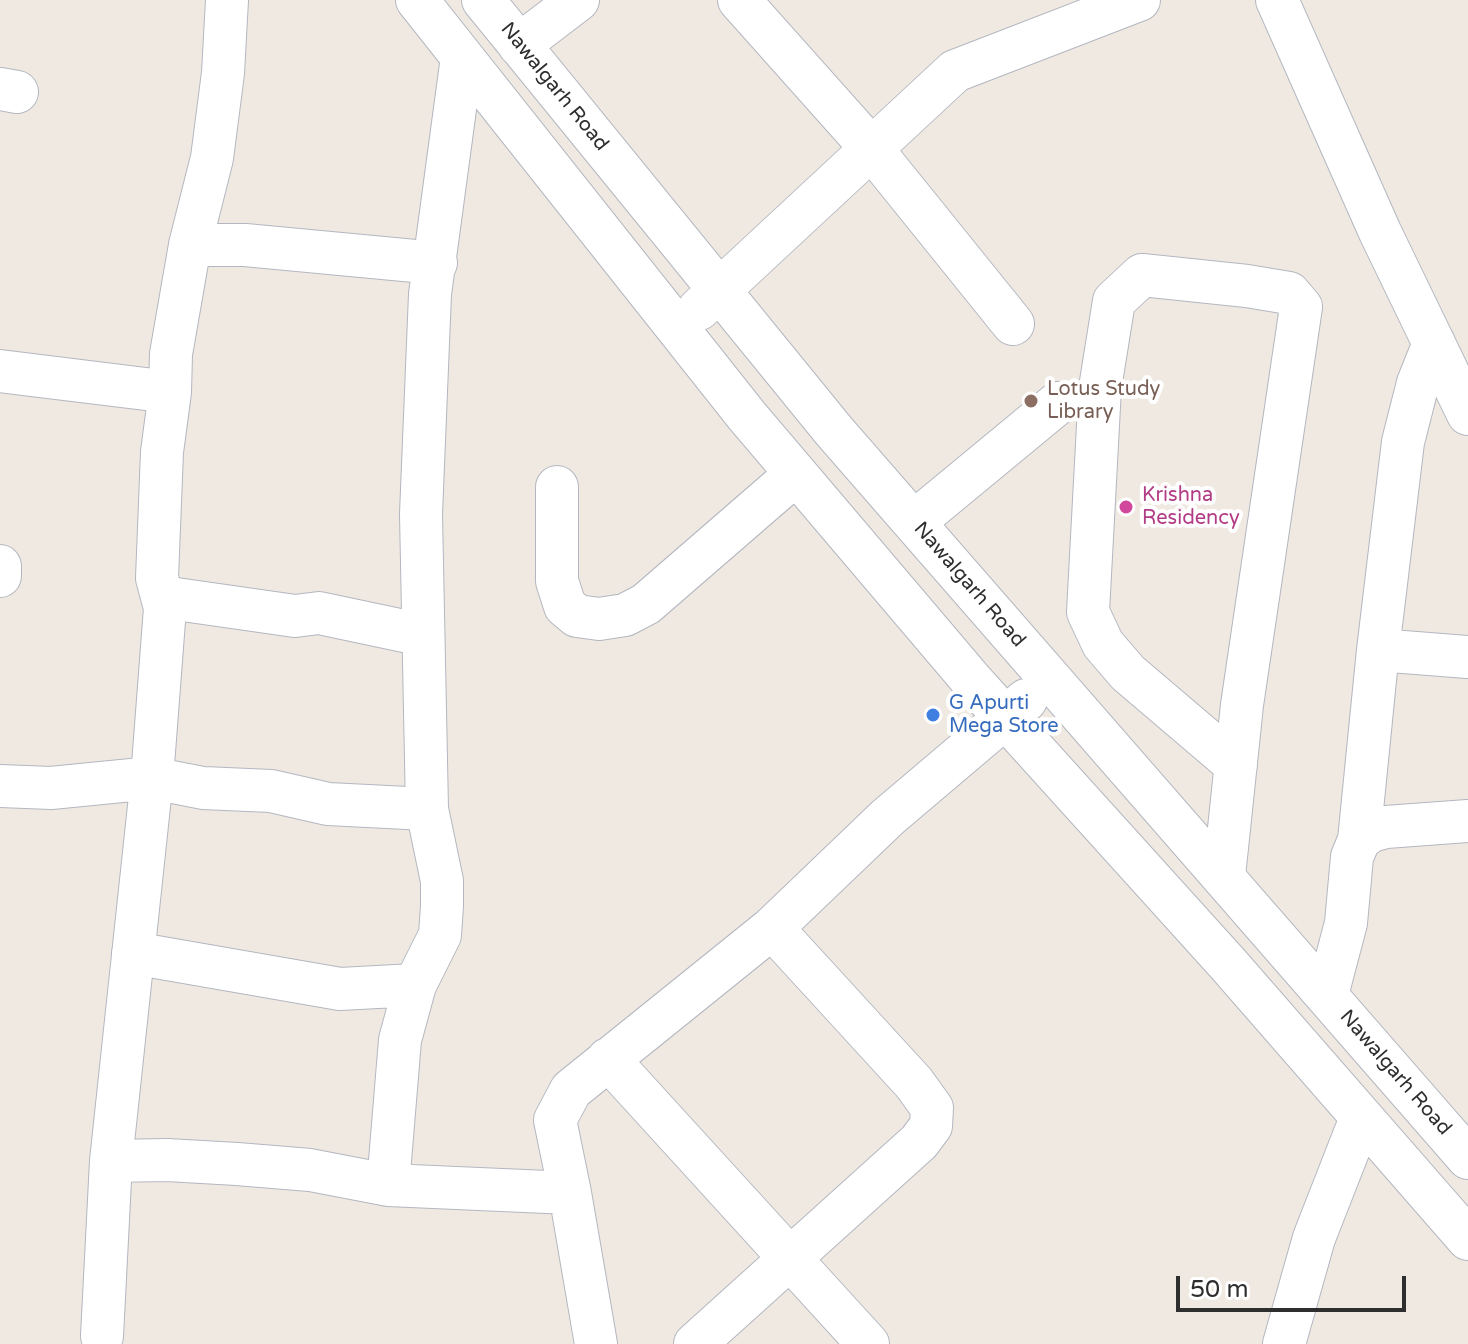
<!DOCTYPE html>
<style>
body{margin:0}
#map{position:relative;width:1468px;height:1344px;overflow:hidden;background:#efe9e1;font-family:"Varela Round",sans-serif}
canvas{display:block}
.scale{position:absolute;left:1176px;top:1276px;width:230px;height:36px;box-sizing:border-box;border:4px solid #2e2e2e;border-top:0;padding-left:10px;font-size:24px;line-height:28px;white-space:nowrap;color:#2e2e2e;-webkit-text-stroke:6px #fff;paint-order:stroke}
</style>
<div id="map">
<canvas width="1468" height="1344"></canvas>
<div class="scale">50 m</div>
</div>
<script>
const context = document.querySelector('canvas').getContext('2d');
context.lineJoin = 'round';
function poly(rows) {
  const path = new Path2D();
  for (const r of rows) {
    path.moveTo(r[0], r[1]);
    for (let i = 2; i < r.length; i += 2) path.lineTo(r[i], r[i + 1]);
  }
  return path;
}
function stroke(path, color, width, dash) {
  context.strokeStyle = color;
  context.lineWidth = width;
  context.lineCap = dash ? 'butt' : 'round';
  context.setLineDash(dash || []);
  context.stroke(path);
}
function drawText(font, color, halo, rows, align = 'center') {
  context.font = font + ' "Varela Round",sans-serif';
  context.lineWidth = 8;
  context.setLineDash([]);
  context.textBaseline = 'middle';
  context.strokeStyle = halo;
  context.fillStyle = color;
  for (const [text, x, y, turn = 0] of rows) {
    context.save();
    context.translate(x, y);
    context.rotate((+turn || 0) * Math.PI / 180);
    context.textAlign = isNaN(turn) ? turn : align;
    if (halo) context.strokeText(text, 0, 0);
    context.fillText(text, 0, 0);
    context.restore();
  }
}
const minor = poly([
 [227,0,223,73,212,158,190,245,171,354,170,392,162,452,157,578,165,608,152,778,111,1161,167,1160,237,1164,310,1170,388,1185,400,1040,415,985,440,935,442,906,442,881,427,809,421,514,430,294,462,57],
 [417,0,747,416,973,682,1228,964,1468,1239],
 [483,0,834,431,1468,1158],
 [739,0,871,148,1013,324],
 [1277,0,1380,232,1468,414],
 [519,45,578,0],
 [0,89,17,92],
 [190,245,245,245,436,263],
 [699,309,955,71,1139,0],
 [0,371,170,392],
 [557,487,557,581,565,606,577,616,599,619,625,615,646,604,796,474],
 [914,522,1058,403],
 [0,566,0,576],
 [162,597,295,616,319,613,423,635],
 [1378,650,1468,657],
 [0,786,51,788,152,778,203,788,271,791,328,804,427,809],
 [1359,840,1378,650,1403,442,1418,383,1434,343],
 [1224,876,1242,705,1301,307,1289,293,1247,286,1142,275,1114,301,1100,388,1088,612,1103,644,1128,673,1236,765],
 [133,953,340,989,415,985],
 [1327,995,1346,923,1352,857,1359,840,1371,831,1386,827,1468,821],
 [608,1059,868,1344],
 [388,1185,570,1193],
 [102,1336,111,1161],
 [596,1344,570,1193,555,1120,571,1090,772,928,888,817,1026,700],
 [695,1344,919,1142,931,1126,932,1108,914,1083,772,928],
 [1284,1344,1314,1238,1361,1118]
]);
stroke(minor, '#b4b7c1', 44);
stroke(minor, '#fff', 42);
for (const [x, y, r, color] of [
 [1031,401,8,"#8d6e63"],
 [1126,507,8,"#d1479c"],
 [933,715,8,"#3f7fe0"]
]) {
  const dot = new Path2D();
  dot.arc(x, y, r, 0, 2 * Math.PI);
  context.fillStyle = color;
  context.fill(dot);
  stroke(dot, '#fff', 3);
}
drawText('20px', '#2e2e2e', '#fff', [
 ["Nawalgarh Road",554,87,51],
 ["Nawalgarh Road",969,585,49],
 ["Nawalgarh Road",1395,1073,49]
]);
drawText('20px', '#785e54', '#fff', [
 ["Lotus Study",1047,390],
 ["Library",1047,413]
], 'left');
drawText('20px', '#b23c85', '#fff', [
 ["Krishna",1142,496],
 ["Residency",1142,519]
], 'left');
drawText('20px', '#366cbe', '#fff', [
 ["G Apurti",949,704],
 ["Mega Store",949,727]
], 'left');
</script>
